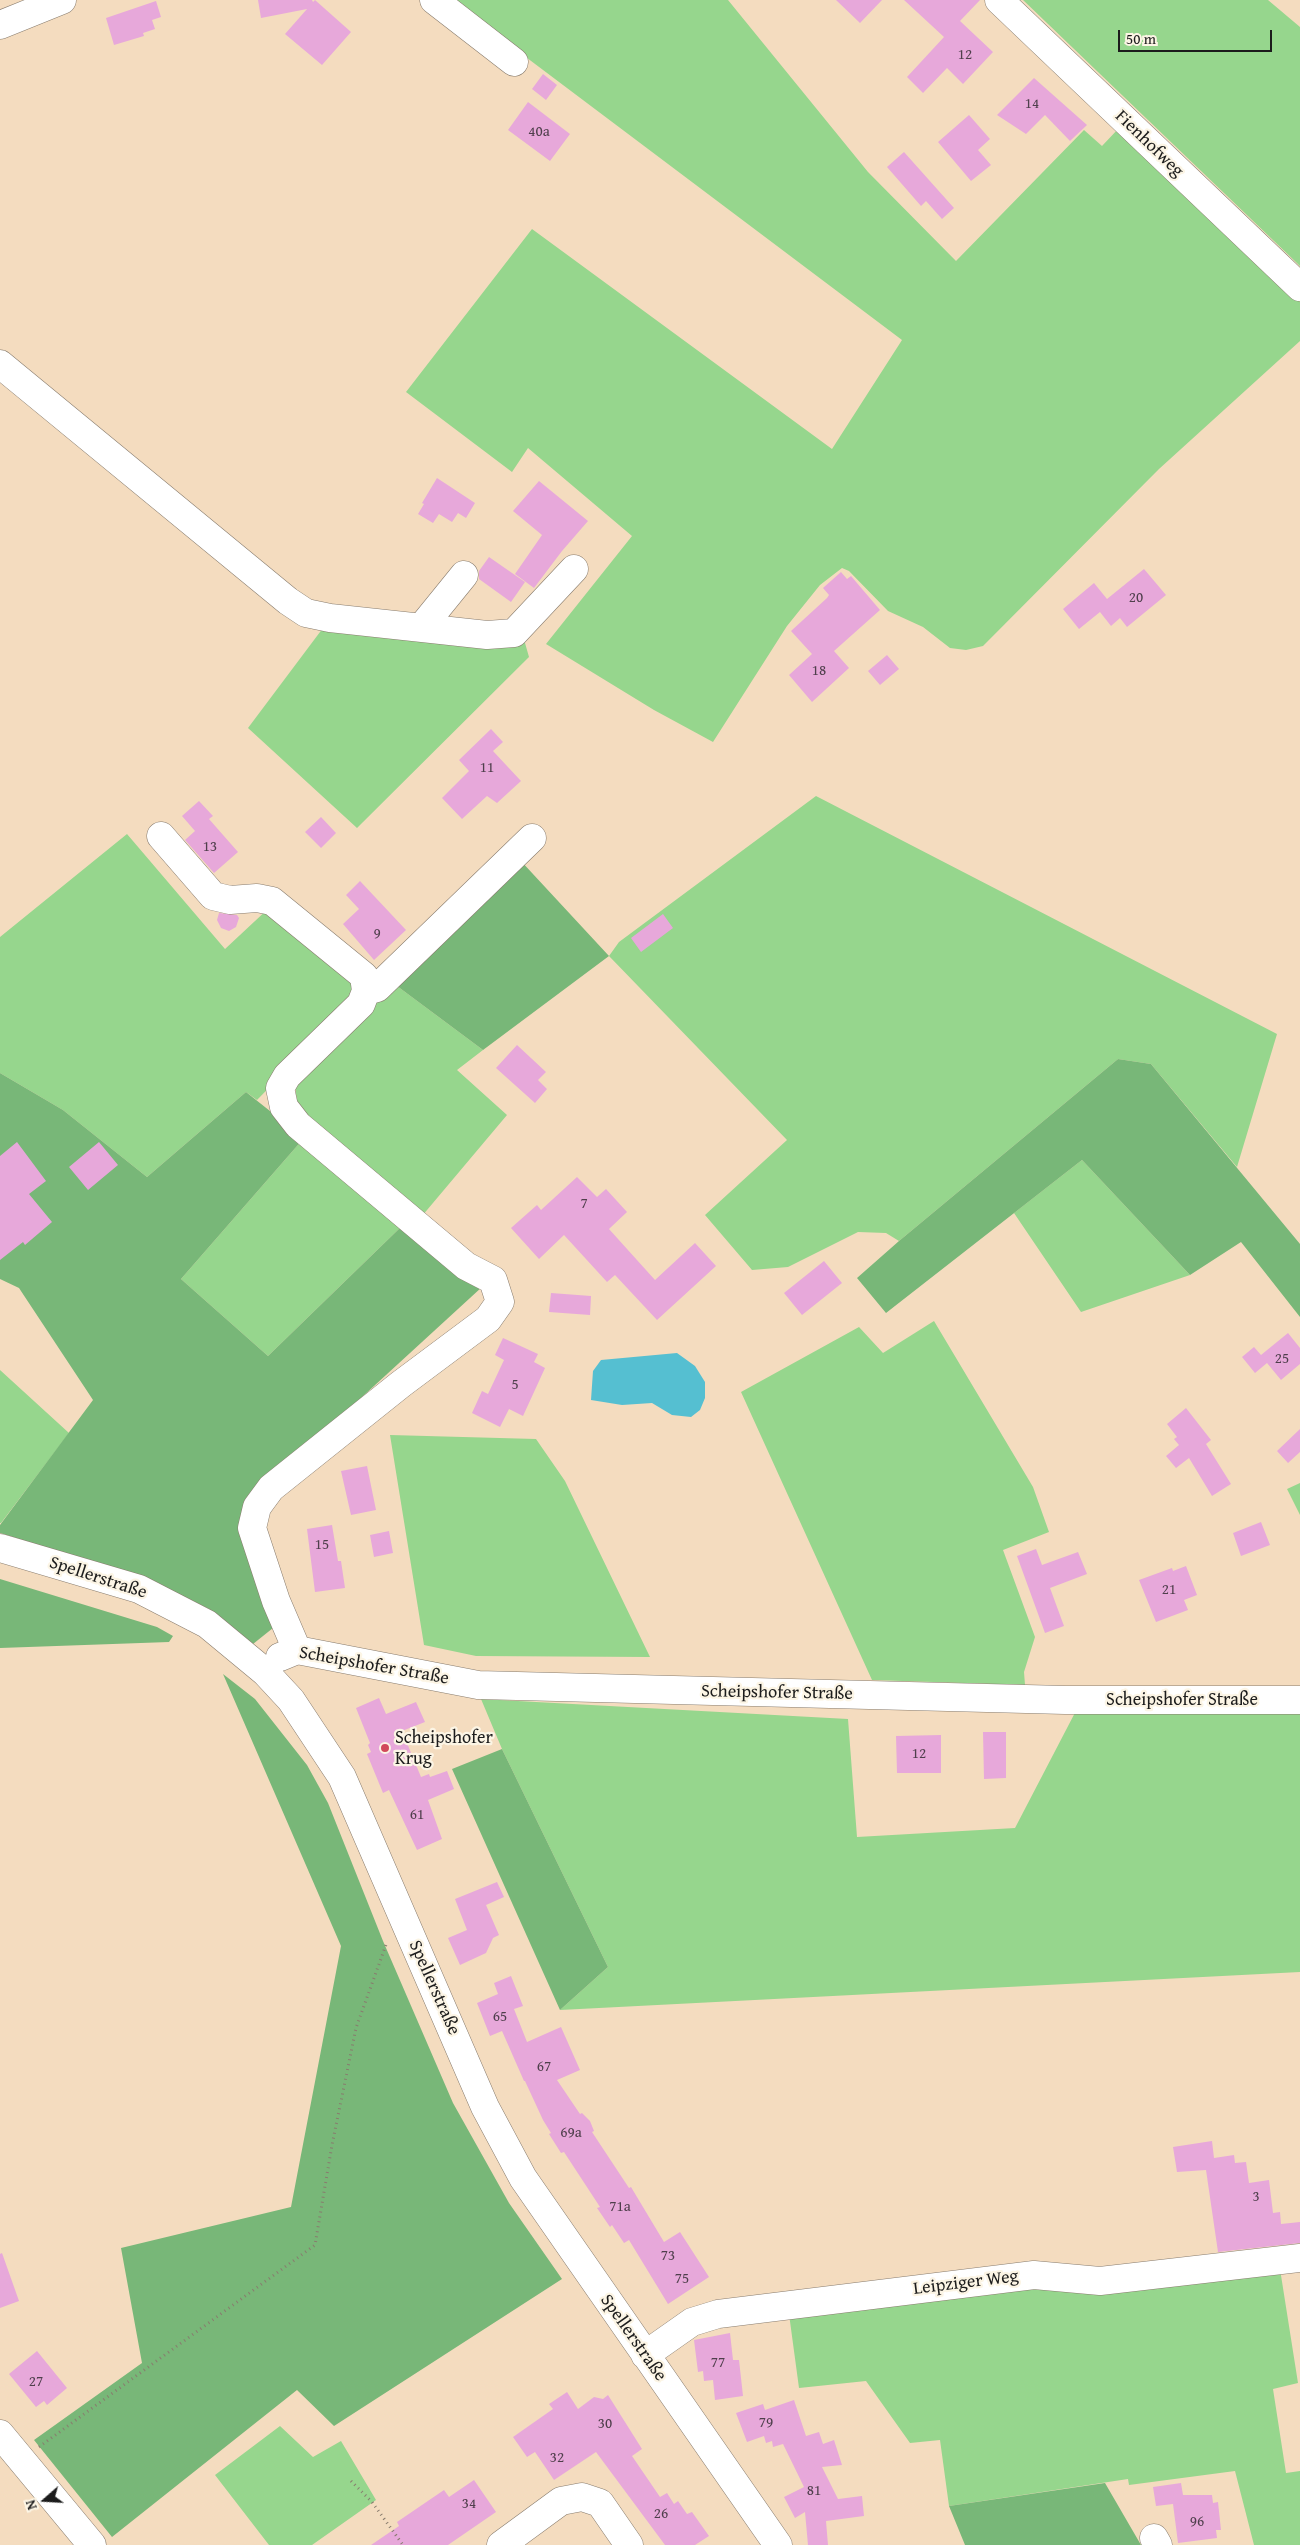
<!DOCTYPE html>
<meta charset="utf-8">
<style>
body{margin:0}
#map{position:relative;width:1300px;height:2545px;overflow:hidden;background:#f4dcbf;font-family:"Gentium Book Plus",serif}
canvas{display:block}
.north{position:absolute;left:20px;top:2475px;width:50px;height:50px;-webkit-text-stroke:4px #fcf5e5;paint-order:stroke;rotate:251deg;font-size:14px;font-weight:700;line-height:20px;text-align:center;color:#1c1c1c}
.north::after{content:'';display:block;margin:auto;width:18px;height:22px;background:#1c1c1c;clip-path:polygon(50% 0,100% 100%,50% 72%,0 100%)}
.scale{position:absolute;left:1118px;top:30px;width:154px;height:22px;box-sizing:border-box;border:2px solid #1c1c1c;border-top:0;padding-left:6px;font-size:15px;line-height:18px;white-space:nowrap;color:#1c1c1c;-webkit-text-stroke:4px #fcf5e5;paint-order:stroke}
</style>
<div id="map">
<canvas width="1300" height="2545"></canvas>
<div class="north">N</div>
<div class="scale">50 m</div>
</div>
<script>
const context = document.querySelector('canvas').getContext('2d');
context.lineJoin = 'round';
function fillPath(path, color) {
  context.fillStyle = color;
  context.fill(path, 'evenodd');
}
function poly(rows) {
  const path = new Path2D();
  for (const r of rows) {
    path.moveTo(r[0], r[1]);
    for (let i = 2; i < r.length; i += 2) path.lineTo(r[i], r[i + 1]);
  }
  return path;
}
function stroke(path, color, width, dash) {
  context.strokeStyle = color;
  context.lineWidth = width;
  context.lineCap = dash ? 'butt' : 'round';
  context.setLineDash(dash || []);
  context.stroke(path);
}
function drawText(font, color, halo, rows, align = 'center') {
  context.font = font + ' "Gentium Book Plus",serif';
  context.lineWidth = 4.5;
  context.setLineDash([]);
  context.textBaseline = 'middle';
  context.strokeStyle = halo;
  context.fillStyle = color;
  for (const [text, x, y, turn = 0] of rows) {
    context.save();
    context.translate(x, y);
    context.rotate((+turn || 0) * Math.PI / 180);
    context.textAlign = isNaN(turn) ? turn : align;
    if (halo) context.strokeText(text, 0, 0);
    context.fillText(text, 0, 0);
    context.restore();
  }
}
fillPath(poly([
 [450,0,728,0,868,172,956,261,1084,130,1102,146,1119,128,1300,302,1300,341,1159,469,983,646,966,650,950,648,923,627,888,611,849,571,842,568,820,585,787,626,713,742,654,710,546,644,632,536,528,448,512,472,406,392,532,229,832,449,902,340],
 [1023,0,1268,0,1300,27,1300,266],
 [326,624,523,636,529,657,357,828,248,728],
 [816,796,1277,1034,1237,1167,1151,1064,1118,1059,899,1241,886,1233,858,1232,788,1267,752,1270,705,1215,787,1140,609,956,619,942],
 [127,834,225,949,270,907,352,972,352,1003,257,1100,246,1092,147,1177,63,1110,0,1073,0,937],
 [393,983,483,1050,457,1070,507,1115,422,1216,297,1106,295,1080],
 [304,1138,404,1224,268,1356,181,1279],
 [1082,1160,1190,1275,1081,1312,1014,1213],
 [934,1321,1033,1487,1049,1532,1003,1550,1035,1637,1024,1672,1025,1685,872,1680,741,1392,859,1327,883,1353],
 [0,1370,69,1433,1,1523,0,1523],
 [390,1435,536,1439,565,1481,650,1657,476,1656,424,1645],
 [1300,1483,1300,1515,1287,1489],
 [481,1699,848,1719,857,1837,1015,1828,1079,1705,1300,1712,1300,1972,560,2010,608,1967,502,1749],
 [1280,2269,1298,2383,1273,2389,1286,2473,1300,2471,1300,2545,1254,2545,1235,2471,1129,2485,1128,2479,949,2506,940,2440,910,2443,866,2381,799,2388,789,2314,1033,2283],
 [280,2426,313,2457,341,2441,376,2500,312,2545,269,2545,215,2475]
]), '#96d68d');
fillPath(poly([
 [520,860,609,956,483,1050,393,983],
 [1118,1059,1151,1064,1300,1244,1300,1317,1241,1242,1190,1275,1082,1160,886,1313,857,1278,899,1241],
 [0,1073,63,1110,147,1177,246,1092,304,1138,181,1279,268,1356,404,1224,482,1287,254,1496,273,1628,253,1644,209,1609,144,1578,0,1533,0,1525,93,1400,19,1288,0,1279],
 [0,1579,157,1627,173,1636,169,1642,0,1648],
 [223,1674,255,1699,307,1765,328,1803,383,1941,453,2103,509,2203,562,2279,334,2426,297,2390,112,2537,34,2440,142,2363,121,2248,291,2207,341,1946],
 [502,1749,608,1967,560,2010,452,1769],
 [1105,2483,1141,2545,965,2545,949,2506]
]), '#78b778');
fillPath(poly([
 [677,1353,695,1366,705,1382,705,1398,700,1410,691,1417,672,1415,652,1403,622,1405,591,1400,593,1371,601,1360]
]), '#55bfd1');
fillPath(poly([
 [258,0,312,0,313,2,315,0,351,32,322,65,285,34,307,9,261,18],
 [836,0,882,0,860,23],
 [904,0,980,0,960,21,993,52,963,84,947,68,923,93,907,77,944,37],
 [156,1,161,17,152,20,155,29,143,33,144,36,114,45,106,18],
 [543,74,557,85,546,100,532,89],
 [1034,78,1087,125,1070,141,1045,115,1026,134,997,115],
 [528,102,570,134,550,161,508,130],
 [969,115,990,139,978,150,991,165,971,181,938,142],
 [904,152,954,208,942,219,926,201,921,206,887,167],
 [437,478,475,503,466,518,458,513,452,522,439,514,433,523,418,514,424,504,422,503],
 [539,481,588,521,562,551,534,588,515,574,542,535,513,511],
 [489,557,525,582,511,602,479,579,479,571],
 [1144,569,1166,595,1127,627,1120,618,1111,626,1100,612,1079,629,1063,609,1094,583,1107,599],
 [841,572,847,579,851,576,880,610,834,651,849,668,812,702,789,675,812,654,791,631,827,598,829,595,823,588],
 [887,655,899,669,880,685,868,671],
 [491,729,503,742,493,751,521,781,497,803,487,796,462,819,442,798,469,771,459,760],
 [199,801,213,816,209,819,238,852,214,873,185,840,195,831,182,816],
 [321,817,336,833,321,848,305,832],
 [360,881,406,930,374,960,343,924,359,909,346,895],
 [219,913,237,915,239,918,236,927,229,931,221,928,217,920],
 [663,914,673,928,641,952,631,938],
 [517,1045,546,1072,538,1080,547,1089,535,1103,496,1068],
 [17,1142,46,1181,29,1194,52,1222,25,1245,23,1242,0,1260,0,1156],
 [99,1142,118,1165,88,1190,69,1167],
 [577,1177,597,1197,606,1189,627,1212,609,1229,655,1280,695,1243,716,1266,657,1320,615,1275,607,1282,564,1235,539,1259,511,1228,537,1205,541,1210],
 [824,1261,842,1283,802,1315,784,1293],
 [551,1293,591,1296,590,1315,549,1312],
 [1288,1333,1300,1348,1300,1364,1281,1380,1267,1363,1255,1373,1242,1357,1254,1347,1261,1355],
 [503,1338,538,1354,534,1362,545,1368,523,1416,509,1409,500,1427,472,1413,482,1391,488,1394,504,1360,495,1355],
 [1186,1408,1211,1440,1206,1444,1231,1484,1212,1496,1189,1458,1176,1468,1166,1456,1179,1445,1174,1439,1177,1437,1167,1424],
 [1300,1429,1300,1452,1288,1463,1277,1451],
 [367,1466,376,1510,351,1515,341,1471],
 [1261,1522,1270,1545,1241,1556,1233,1533],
 [332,1525,338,1561,341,1561,345,1588,315,1592,307,1529],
 [389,1531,393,1553,374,1557,370,1535],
 [1036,1549,1042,1565,1078,1552,1087,1574,1050,1588,1064,1626,1045,1633,1017,1556],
 [1186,1566,1197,1595,1184,1600,1188,1610,1156,1622,1139,1580,1172,1568,1173,1571],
 [379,1698,386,1714,416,1702,425,1722,402,1731,421,1777,429,1774,430,1777,447,1771,454,1789,428,1800,442,1839,417,1850,389,1790,383,1793,367,1754,371,1752,368,1745,370,1743,356,1708],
 [983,1732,1006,1732,1006,1778,984,1779],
 [941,1735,941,1773,897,1773,896,1736],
 [497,1882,504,1897,486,1905,499,1935,493,1938,486,1953,460,1965,448,1938,467,1930,455,1899],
 [511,1976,523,2006,514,2009,527,2042,561,2027,580,2070,557,2080,580,2114,582,2113,590,2121,594,2131,592,2132,629,2188,631,2187,664,2242,680,2232,709,2277,668,2304,629,2240,624,2243,612,2225,610,2227,597,2208,600,2207,564,2152,561,2153,549,2134,551,2133,543,2120,525,2081,524,2081,502,2031,490,2036,477,2003,498,1994,494,1983],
 [1212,2141,1214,2158,1234,2155,1235,2163,1246,2162,1249,2183,1269,2180,1273,2213,1280,2212,1281,2224,1300,2222,1300,2243,1218,2252,1206,2170,1177,2172,1173,2147],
 [2,2253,19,2301,0,2308,0,2254],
 [730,2333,733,2360,739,2360,743,2396,715,2400,713,2380,704,2381,703,2371,698,2372,694,2340],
 [37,2351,67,2388,47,2405,44,2401,36,2407,9,2374],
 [567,2392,578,2409,594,2397,603,2399,608,2395,642,2449,632,2456,660,2497,667,2493,674,2504,678,2501,687,2514,692,2512,709,2536,695,2545,665,2545,596,2452,554,2480,535,2452,527,2457,513,2437,553,2409,549,2404],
 [794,2400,806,2436,819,2432,823,2444,834,2440,842,2465,822,2467,838,2499,862,2496,864,2516,826,2521,828,2545,808,2545,805,2512,795,2518,784,2497,804,2487,783,2444,773,2447,772,2441,766,2443,764,2436,747,2442,736,2413,763,2404,765,2410],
 [474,2480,496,2512,448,2545,371,2545,399,2526,397,2522,444,2490,449,2497],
 [1181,2483,1183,2495,1212,2495,1213,2503,1218,2502,1221,2530,1216,2530,1217,2538,1178,2543,1173,2504,1156,2506,1153,2487]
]), '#e7a8da');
const minor = poly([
 [434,0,514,62],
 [999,0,1300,287],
 [0,25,62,0],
 [0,364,288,601,306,613,330,618,487,635,514,633,574,569],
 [421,628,464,575],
 [161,836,213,896,230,900,257,898,272,901,364,976,366,991,361,1004,287,1076,280,1088,284,1107,298,1125,466,1266,493,1280,500,1302,488,1319,401,1384,271,1488,257,1507,252,1528,276,1601,297,1650],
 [366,991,377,988,532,838],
 [0,1548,139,1589,207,1624,265,1672,291,1700,342,1777,485,2107,523,2178,778,2545],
 [280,1657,297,1650,478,1685,1065,1700,1300,1700],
 [645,2355,692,2322,718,2314,1034,2275,1100,2281,1300,2258],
 [0,2434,92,2545],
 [1154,2538,1158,2545],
 [501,2545,561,2501,582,2497,600,2503,629,2545]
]);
stroke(minor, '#887c6e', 29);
stroke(poly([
 [39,2447,315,2245,332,2145,356,2028,387,1942],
 [351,2481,372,2502,403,2545]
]), '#887c6e', 3, [1, 4]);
stroke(minor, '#fff', 28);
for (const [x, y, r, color] of [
 [385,1748,5,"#d1495b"]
]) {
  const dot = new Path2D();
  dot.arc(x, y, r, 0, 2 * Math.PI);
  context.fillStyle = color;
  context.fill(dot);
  stroke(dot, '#fcf5e5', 2);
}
drawText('15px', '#4f3f4c', null, [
 ["12",965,55],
 ["14",1032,104],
 ["40a",539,132],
 ["20",1136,598],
 ["18",819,671],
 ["11",487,768],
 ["13",210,847],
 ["9",377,934],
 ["7",584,1204],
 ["25",1282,1359],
 ["5",515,1385],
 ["15",322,1545],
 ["21",1169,1590],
 ["12",919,1754],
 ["61",417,1815],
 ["65",500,2017],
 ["67",544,2067],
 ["69a",571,2133],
 ["3",1256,2197],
 ["71a",620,2207],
 ["73",668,2256],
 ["75",682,2279],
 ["77",718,2363],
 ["27",36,2382],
 ["79",766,2423],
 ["30",605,2424],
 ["32",557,2458],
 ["81",814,2491],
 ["34",469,2504],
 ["26",661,2514],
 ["96",1197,2522]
]);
drawText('18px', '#1c1c1c', '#fcf5e5', [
 ["Fienhofweg",1149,144,44],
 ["Spellerstraße",98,1578,18],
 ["Scheipshofer Straße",374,1666,10],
 ["Scheipshofer Straße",777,1693,1],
 ["Scheipshofer Straße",1182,1700],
 ["Spellerstraße",434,1988,66],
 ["Leipziger Weg",966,2283,-7],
 ["Spellerstraße",633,2338,55]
]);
drawText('18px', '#1c1c1c', '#fcf5e5', [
 ["Scheipshofer",395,1738],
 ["Krug",395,1759]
], 'left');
</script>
